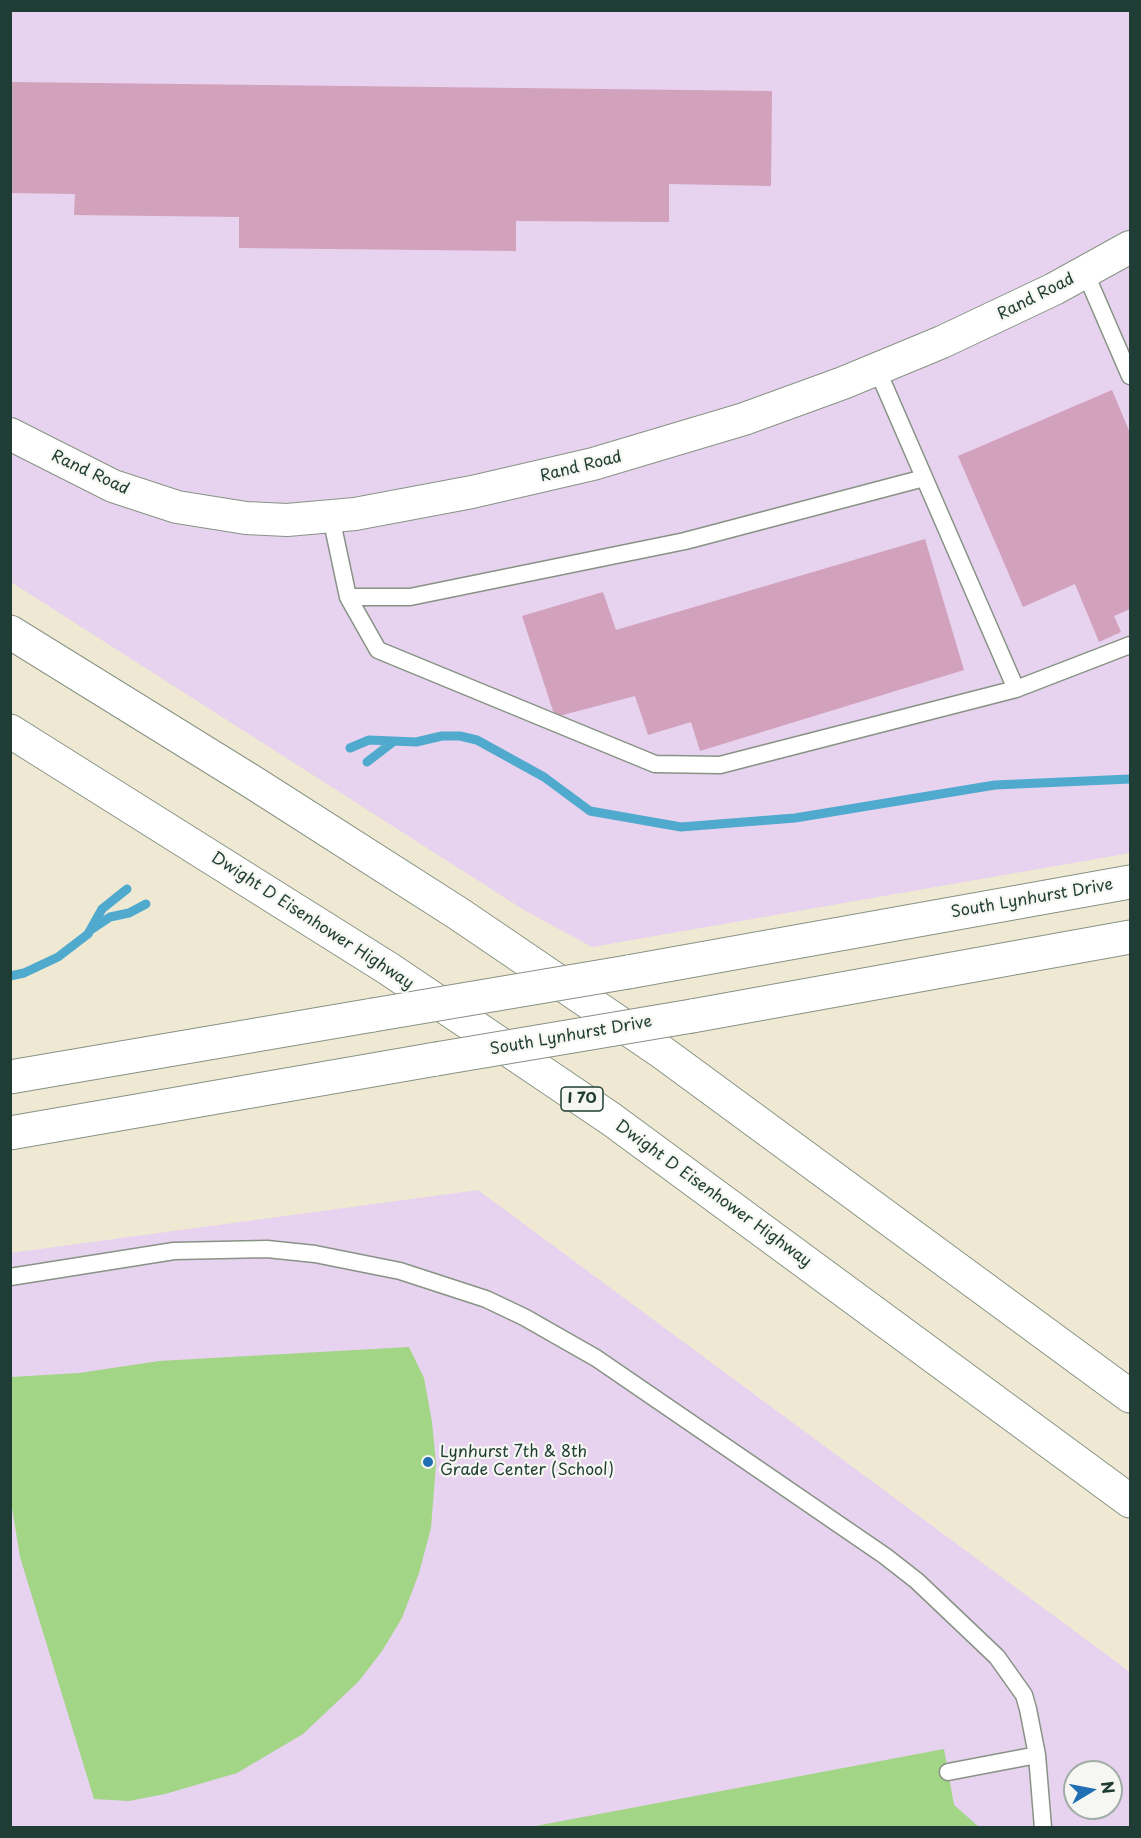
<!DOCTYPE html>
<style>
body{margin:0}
#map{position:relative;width:1141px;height:1838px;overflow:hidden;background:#efe9d3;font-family:"Playpen Sans",sans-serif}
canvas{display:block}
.frame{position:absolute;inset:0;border:12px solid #1f3d34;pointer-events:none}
.north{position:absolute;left:1063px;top:1760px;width:60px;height:60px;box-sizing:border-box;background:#f6f6f2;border:2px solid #a0aca6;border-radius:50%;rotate:80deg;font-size:16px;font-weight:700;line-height:24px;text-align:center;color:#1f3d34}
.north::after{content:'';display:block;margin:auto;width:21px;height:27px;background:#1f6fb2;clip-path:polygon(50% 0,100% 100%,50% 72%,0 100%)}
</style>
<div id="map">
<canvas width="1141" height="1838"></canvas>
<div class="frame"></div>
<div class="north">N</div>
</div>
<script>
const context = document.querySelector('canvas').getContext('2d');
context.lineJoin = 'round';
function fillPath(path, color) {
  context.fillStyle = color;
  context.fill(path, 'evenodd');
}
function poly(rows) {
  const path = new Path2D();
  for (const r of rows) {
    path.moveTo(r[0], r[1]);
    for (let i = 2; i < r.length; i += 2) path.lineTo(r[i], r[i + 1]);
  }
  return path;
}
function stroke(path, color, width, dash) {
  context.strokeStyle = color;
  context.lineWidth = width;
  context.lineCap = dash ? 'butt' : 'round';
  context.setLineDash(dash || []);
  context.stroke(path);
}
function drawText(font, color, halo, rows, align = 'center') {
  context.font = font + ' "Playpen Sans",sans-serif';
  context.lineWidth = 4.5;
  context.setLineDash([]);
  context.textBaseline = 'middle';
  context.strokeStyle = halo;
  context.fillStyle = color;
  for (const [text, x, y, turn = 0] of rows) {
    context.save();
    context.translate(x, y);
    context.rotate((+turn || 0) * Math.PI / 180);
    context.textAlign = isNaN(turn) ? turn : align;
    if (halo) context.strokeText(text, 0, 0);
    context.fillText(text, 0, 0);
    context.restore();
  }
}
fillPath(poly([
 [10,11,1130,11,1130,853,592,947,524,910,11,582],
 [478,1190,1130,1672,1130,1827,11,1827,10,1253],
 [1075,1772,1111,1772,1111,1808,1075,1808]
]), '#e7d2ef');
fillPath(poly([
 [409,1347,424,1378,432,1422,436,1464,431,1528,419,1573,402,1618,382,1651,359,1681,303,1734,237,1773,165,1794,129,1801,94,1799,20,1557,11,1501,11,1377,79,1373,159,1361],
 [944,1749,954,1805,979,1827,525,1828]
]), '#a2d585');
stroke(poly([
 [350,748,369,740,416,742,442,736,460,736,477,740,544,777,590,811,681,827,795,818,995,785,1130,779],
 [367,762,393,742],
 [92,929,110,917,129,913,146,904],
 [10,976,24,973,58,957,88,934,102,909,127,889]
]), '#50aace', 9);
fillPath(poly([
 [10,82,772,91,771,186,669,184,669,222,516,221,516,251,239,248,239,217,74,215,75,194,10,193],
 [1112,390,1130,433,1130,609,1114,616,1121,632,1099,642,1075,584,1023,607,958,456],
 [925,539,964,670,700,751,691,722,648,735,635,696,555,717,522,616,603,592,616,630]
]), '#d2a1bb');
const lane = poly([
 [1085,272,1130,376],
 [877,369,1016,689,1130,645],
 [331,517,348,597,378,650,655,764,720,765,1016,689],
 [348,597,410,597,685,541,924,478],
 [10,1277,174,1251,267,1249,315,1254,400,1271,486,1299,524,1317,596,1358,885,1556,917,1581,997,1657,1024,1695,1028,1709,1037,1755,1043,1828],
 [948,1772,1037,1755]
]);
const street = poly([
 [10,434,113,486,177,507,246,518,287,520,355,514,472,492,593,464,744,419,843,383,942,342,1054,289,1130,247]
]);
const secondary = poly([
 [628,972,1130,882],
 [692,1016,1130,937],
 [10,1077,373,1015],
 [10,1133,436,1059]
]);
const highway = poly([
 [10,632,254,783,459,914,659,1050,1130,1396],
 [10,731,389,969,611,1119,1130,1501]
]);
stroke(lane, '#879384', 19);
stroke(street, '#879384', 34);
stroke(secondary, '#879384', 35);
stroke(highway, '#879384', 35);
stroke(lane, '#fff', 16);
stroke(street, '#fff', 32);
stroke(secondary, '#fff', 33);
stroke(highway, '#fff', 33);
const secondaryBridge = poly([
 [373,1015,628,972],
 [436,1059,692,1016]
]);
stroke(secondaryBridge, '#879384', 35, []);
stroke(secondaryBridge, '#fff', 33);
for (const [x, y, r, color] of [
 [428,1462,6,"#1f6fb2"]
]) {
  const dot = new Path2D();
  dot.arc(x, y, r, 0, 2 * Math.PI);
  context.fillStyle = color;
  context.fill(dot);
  stroke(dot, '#f6f6f2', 2);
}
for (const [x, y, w] of [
 [582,1099,42]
]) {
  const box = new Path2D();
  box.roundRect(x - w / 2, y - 12, w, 24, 4.5);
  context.fillStyle = '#f6f6f2';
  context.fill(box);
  stroke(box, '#1f3d34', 1.5);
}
drawText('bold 15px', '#1f3d34', null, [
 ["I 70",582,1099]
]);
drawText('16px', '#1f3d34', '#f6f6f2', [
 ["Rand Road",1036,297,-27],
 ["Rand Road",581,467,-14],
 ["Rand Road",90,473,25],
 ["South Lynhurst Drive",1032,899,-10],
 ["Dwight D Eisenhower Highway",312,921,33],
 ["South Lynhurst Drive",571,1036,-10],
 ["Dwight D Eisenhower Highway",713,1194,36]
]);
drawText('16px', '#1f3d34', '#f6f6f2', [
 ["Lynhurst 7th & 8th",440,1453],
 ["Grade Center (School)",440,1471]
], 'left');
</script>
